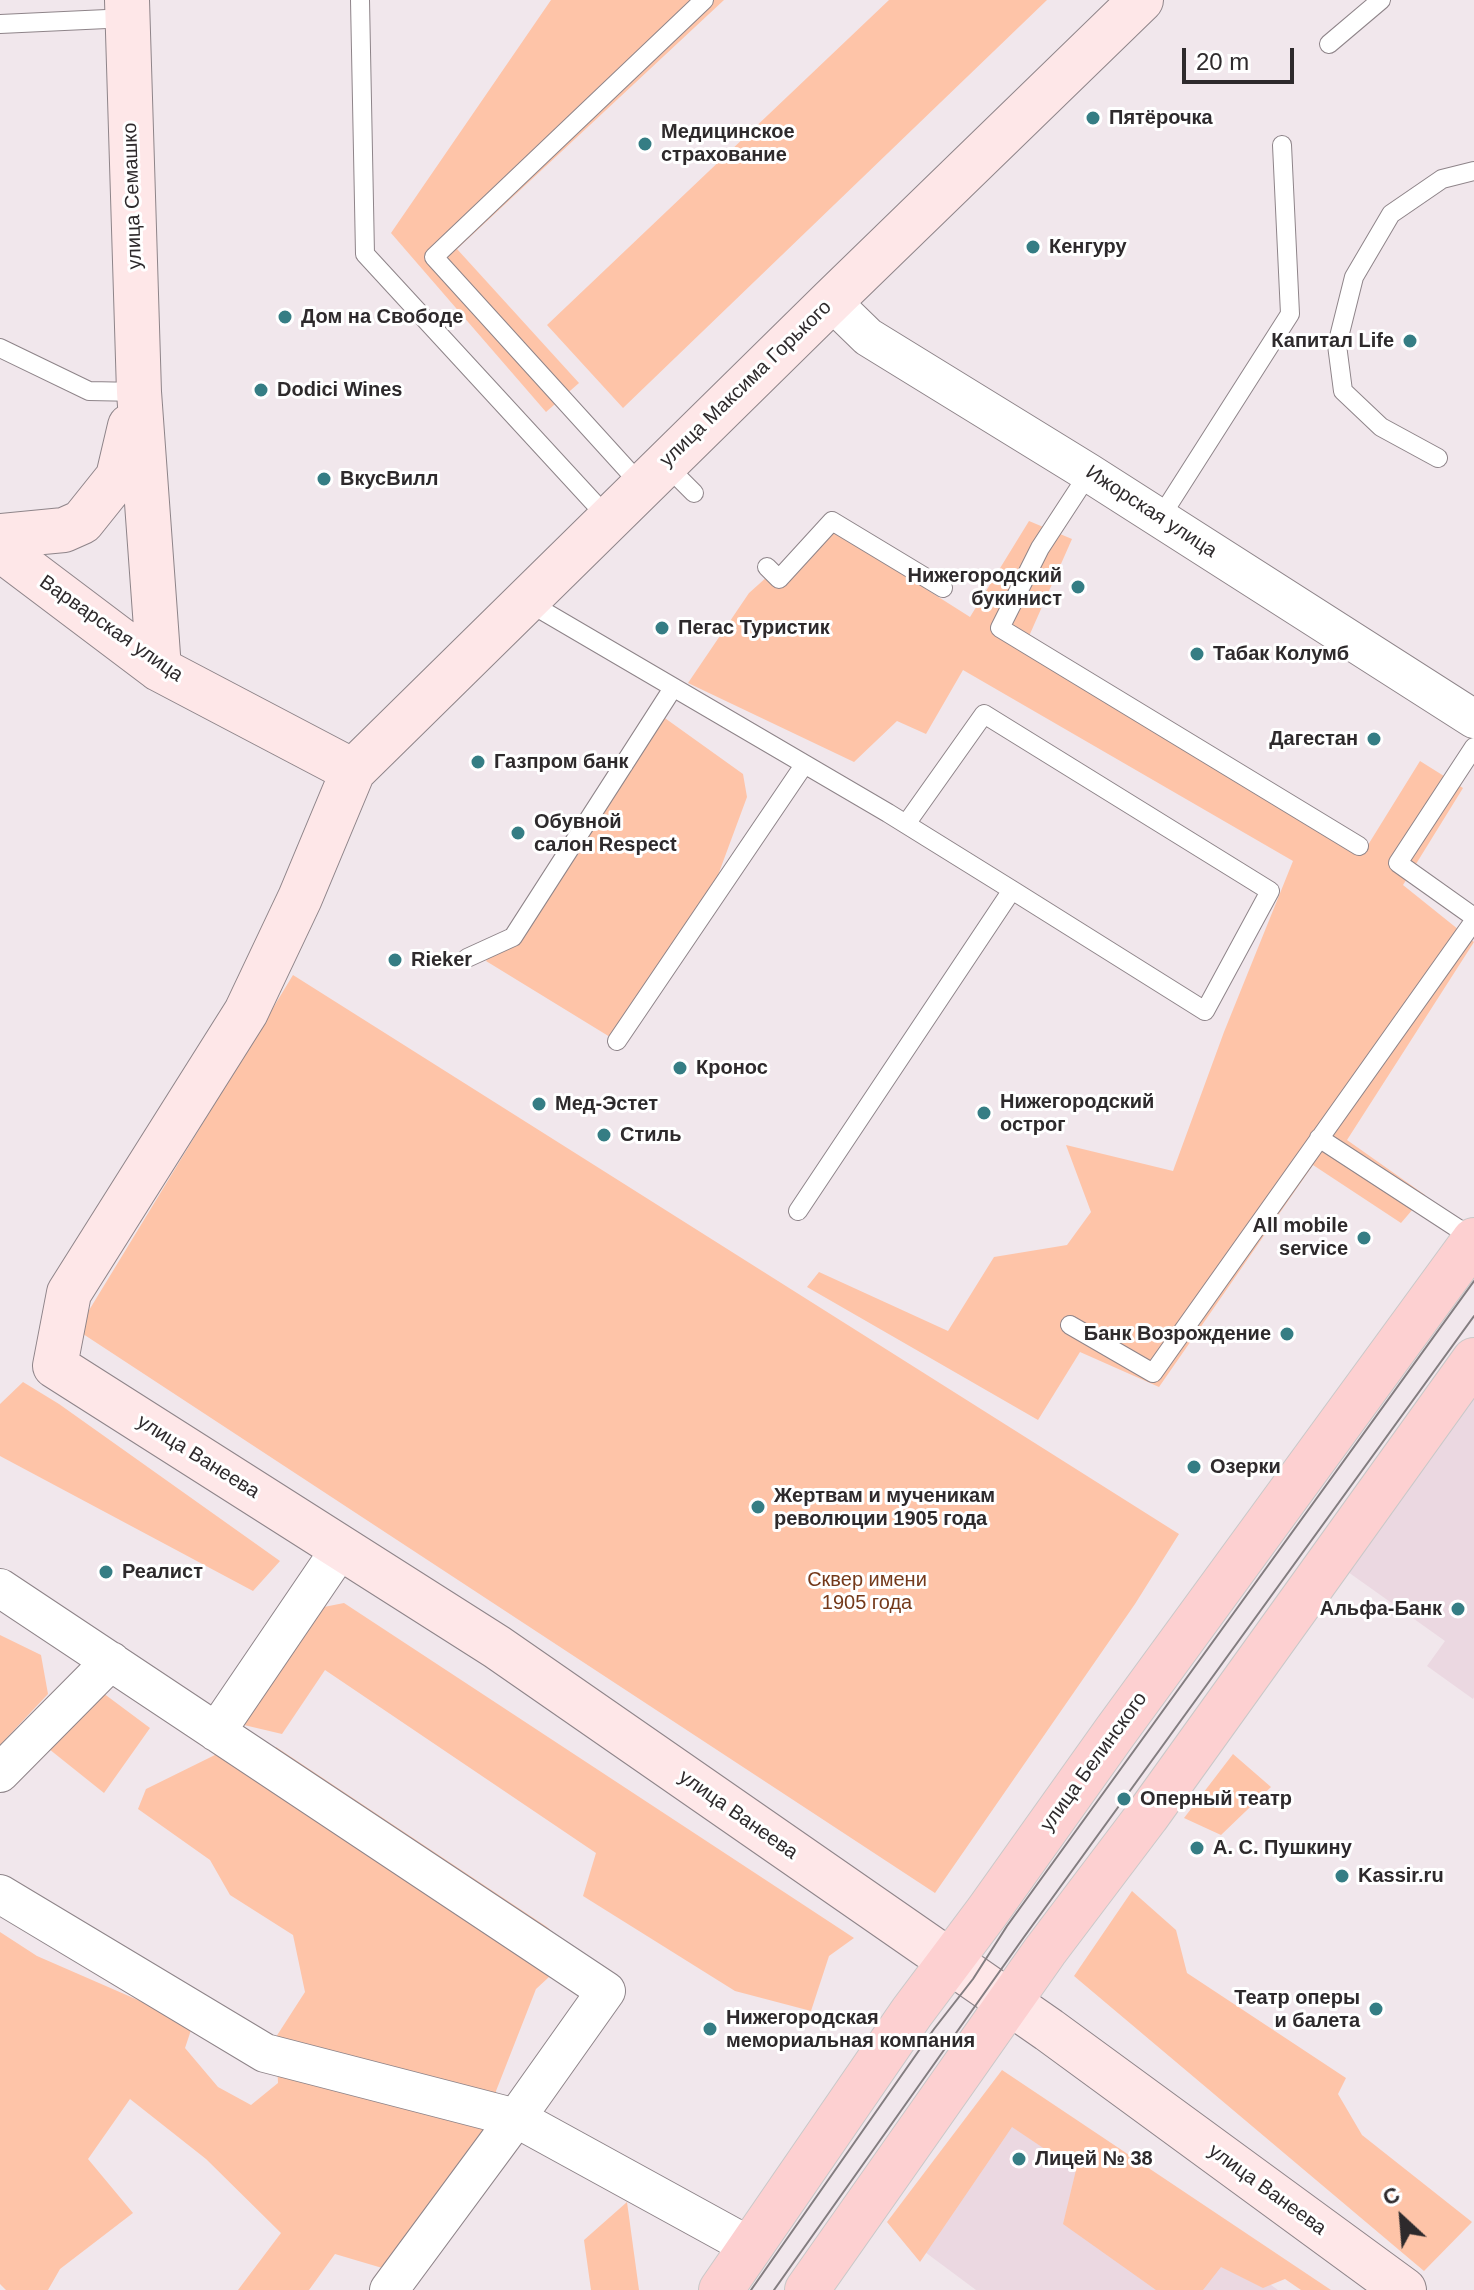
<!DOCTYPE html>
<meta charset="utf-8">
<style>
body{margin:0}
#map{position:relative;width:1474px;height:2290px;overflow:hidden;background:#f1e7ec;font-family:Helvetica,sans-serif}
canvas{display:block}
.north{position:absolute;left:1362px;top:2178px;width:80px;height:80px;-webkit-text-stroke:6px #fff;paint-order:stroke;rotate:334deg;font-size:22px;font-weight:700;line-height:32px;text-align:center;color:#2e2a2c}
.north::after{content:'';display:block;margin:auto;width:28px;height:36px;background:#2e2a2c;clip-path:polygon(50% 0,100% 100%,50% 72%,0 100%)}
.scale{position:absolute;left:1182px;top:48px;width:112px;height:36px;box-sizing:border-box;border:4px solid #2e2a2c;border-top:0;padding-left:10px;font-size:24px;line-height:28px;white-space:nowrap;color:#2e2a2c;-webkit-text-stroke:6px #fff;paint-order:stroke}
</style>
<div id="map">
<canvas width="1474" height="2290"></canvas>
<div class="north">С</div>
<div class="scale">20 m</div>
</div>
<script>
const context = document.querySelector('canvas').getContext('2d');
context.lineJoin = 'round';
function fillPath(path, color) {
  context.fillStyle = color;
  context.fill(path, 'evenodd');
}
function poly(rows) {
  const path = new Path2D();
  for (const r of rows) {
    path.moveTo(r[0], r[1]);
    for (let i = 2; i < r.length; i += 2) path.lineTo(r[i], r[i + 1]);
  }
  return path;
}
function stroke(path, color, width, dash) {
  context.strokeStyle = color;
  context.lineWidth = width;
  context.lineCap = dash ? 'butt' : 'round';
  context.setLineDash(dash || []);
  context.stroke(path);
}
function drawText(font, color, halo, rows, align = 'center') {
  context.font = font + ' Helvetica,sans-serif';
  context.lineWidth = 6;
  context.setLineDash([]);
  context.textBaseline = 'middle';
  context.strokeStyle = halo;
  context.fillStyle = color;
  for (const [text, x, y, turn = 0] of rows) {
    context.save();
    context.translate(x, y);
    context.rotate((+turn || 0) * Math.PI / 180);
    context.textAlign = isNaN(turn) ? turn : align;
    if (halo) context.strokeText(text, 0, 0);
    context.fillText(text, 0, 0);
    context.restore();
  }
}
fillPath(poly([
 [1474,1382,1474,1697,1473,1699,1427,1666,1445,1641,1341,1567],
 [995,2088,1278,2290,976,2290,894,2229]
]), '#ebd8e1');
fillPath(poly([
 [551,0,724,0,457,249,579,383,546,412,391,233],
 [889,0,1047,0,623,408,547,325],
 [1029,521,1072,539,1022,652,1363,853,1420,761,1463,788,1403,885,1474,942,1347,1140,1425,1195,1401,1223,1313,1165,1159,1387,1080,1352,1038,1420,807,1287,819,1272,948,1331,994,1257,1067,1245,1091,1212,1066,1145,1173,1171,1224,1032,1293,861,963,670,926,734,897,721,854,762,688,683,749,593,825,525,970,617],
 [662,716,743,774,747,797,714,886,610,1037,486,961],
 [293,975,1179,1534,1135,1604,935,1893,77,1330],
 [23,1382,59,1404,280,1561,253,1591,0,1456,0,1404],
 [344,1603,854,1938,829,1956,811,2011,735,1991,583,1896,596,1853,325,1670,282,1734,244,1725,290,1651,324,1607],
 [0,1635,41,1655,48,1694,0,1745],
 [99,1690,150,1728,104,1793,49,1749],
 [276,1747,547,1927,575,1953,536,1989,496,2091,500,2125,389,2270,335,2254,309,2290,238,2290,281,2233,206,2159,130,2099,88,2159,133,2213,60,2269,48,2290,6,2290,0,2284,0,1932,37,1956,193,2024,185,2048,218,2087,251,2105,278,2083,276,2037,305,1992,293,1935,230,1895,210,1860,138,1809,146,1789,219,1753,261,1783],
 [1233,1754,1271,1787,1221,1835,1184,1818],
 [1132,1891,1176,1930,1187,1973,1346,2078,1338,2094,1362,2135,1472,2222,1424,2271,1074,1976],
 [1002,2070,1331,2290,1301,2290,1285,2279,1263,2288,1221,2267,1203,2290,1156,2290,1063,2224,1076,2170,1012,2127,920,2262,887,2222],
 [627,2202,639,2290,591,2290,584,2240]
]), '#fec4a8');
const lane = poly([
 [360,0,365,254,609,519],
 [0,24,128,18],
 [1329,44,1381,0],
 [0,348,89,391,139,392],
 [1438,458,1381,427,1343,391,1337,345,1354,277,1391,214,1442,179,1474,171],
 [665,464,694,493],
 [1089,473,1040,548,1000,628,1359,846],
 [642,486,434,257,704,0],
 [1160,518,1290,314,1282,145],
 [767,567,779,579,832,521,943,588],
 [526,601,888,813,1012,890,798,1211],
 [1474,747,1398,863,1474,917],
 [906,824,984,714,1270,891,1205,1011,1012,890],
 [467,958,513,937,673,688],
 [617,1041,804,765],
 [1319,1138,1474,1239],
 [1070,1325,1153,1373,1474,921]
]);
const street = poly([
 [831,301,868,337,1089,473,1474,719],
 [0,1588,606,1991,516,2118,751,2247],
 [216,1732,341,1548],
 [0,1773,111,1661],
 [0,1894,265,2053,516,2118,389,2290]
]);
const secondary = poly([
 [127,0,139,392,159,669],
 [1141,0,831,301,353,771,300,898,246,1012,69,1293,55,1366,497,1647,1049,2030,1404,2290],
 [0,536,64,530,82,522,118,477,130,426],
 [0,549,159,669,353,771]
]);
const primary = poly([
 [721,2290,912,2012,987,1912,1115,1732,1474,1240],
 [807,2290,1045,1951,1147,1816,1474,1360]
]);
stroke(lane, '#8e8489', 20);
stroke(street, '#8e8489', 40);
stroke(secondary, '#8e8489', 46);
stroke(primary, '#c9c8c8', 46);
stroke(lane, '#fff', 18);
stroke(street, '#fff', 38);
stroke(secondary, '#fee7e8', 44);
stroke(primary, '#fdd0d1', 44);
stroke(poly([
 [751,2290,934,2029,973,1979,1007,1926,1474,1281],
 [774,2290,1024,1937,1474,1316]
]), '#837d80', 2);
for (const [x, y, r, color] of [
 [1093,118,8,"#357d84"],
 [645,144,8,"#357d84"],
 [1033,247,8,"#357d84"],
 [285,317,8,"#357d84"],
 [1410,341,8,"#357d84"],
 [261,390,8,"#357d84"],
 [324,479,8,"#357d84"],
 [1078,587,8,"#357d84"],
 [662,628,8,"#357d84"],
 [1197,654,8,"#357d84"],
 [1374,739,8,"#357d84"],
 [478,762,8,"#357d84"],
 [518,833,8,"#357d84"],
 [395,960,8,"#357d84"],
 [680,1068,8,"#357d84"],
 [539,1104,8,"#357d84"],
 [984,1113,8,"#357d84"],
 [604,1135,8,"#357d84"],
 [1364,1238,8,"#357d84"],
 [1287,1334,8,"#357d84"],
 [1194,1467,8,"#357d84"],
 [758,1507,8,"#357d84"],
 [106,1572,8,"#357d84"],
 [1458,1609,8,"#357d84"],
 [1124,1799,8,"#357d84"],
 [1197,1848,8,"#357d84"],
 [1342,1876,8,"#357d84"],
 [1376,2009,8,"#357d84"],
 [710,2029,8,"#357d84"],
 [1019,2159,8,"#357d84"]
]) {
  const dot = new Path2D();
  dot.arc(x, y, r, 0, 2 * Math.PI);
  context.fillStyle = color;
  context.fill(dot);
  stroke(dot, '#fff', 3);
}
drawText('bold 20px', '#2e2a2c', '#fff', [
 ["Пятёрочка",1109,118],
 ["Медицинское",661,132],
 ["страхование",661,155],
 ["Кенгуру",1049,247],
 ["Дом на Свободе",301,317],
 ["Капитал Life",1394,341,"right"],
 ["Dodici Wines",277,390],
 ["ВкусВилл",340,479],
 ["Нижегородский",1062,576,"right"],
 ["букинист",1062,599,"right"],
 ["Пегас Туристик",678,628],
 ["Табак Колумб",1213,654],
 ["Дагестан",1358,739,"right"],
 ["Газпром банк",494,762],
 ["Обувной",534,822],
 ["салон Respect",534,845],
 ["Rieker",411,960],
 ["Кронос",696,1068],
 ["Нижегородский",1000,1102],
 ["острог",1000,1125],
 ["Мед-Эстет",555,1104],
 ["Стиль",620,1135],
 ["All mobile",1348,1226,"right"],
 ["service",1348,1249,"right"],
 ["Банк Возрождение",1271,1334,"right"],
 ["Озерки",1210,1467],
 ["Жертвам и мученикам",774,1496],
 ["революции 1905 года",774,1519],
 ["Реалист",122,1572],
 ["Альфа-Банк",1442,1609,"right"],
 ["Оперный театр",1140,1799],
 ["А. С. Пушкину",1213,1848],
 ["Kassir.ru",1358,1876],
 ["Театр оперы",1360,1998,"right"],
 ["и балета",1360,2021,"right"],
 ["Нижегородская",726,2018],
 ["мемориальная компания",726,2041],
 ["Лицей № 38",1035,2159]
], 'left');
drawText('20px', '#2e2a2c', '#fff', [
 ["улица Семашко",133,196,-92],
 ["улица Максима Горького",746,384,-44],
 ["Ижорская улица",1151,512,33],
 ["Варварская улица",111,629,35],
 ["улица Ванеева",198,1457,32],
 ["улица Белинского",1094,1762,-54],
 ["улица Ванеева",738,1815,35],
 ["улица Ванеева",1267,2190,36]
]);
drawText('20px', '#74391a', '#fff', [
 ["Сквер имени",867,1580],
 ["1905 года",867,1603]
]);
</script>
